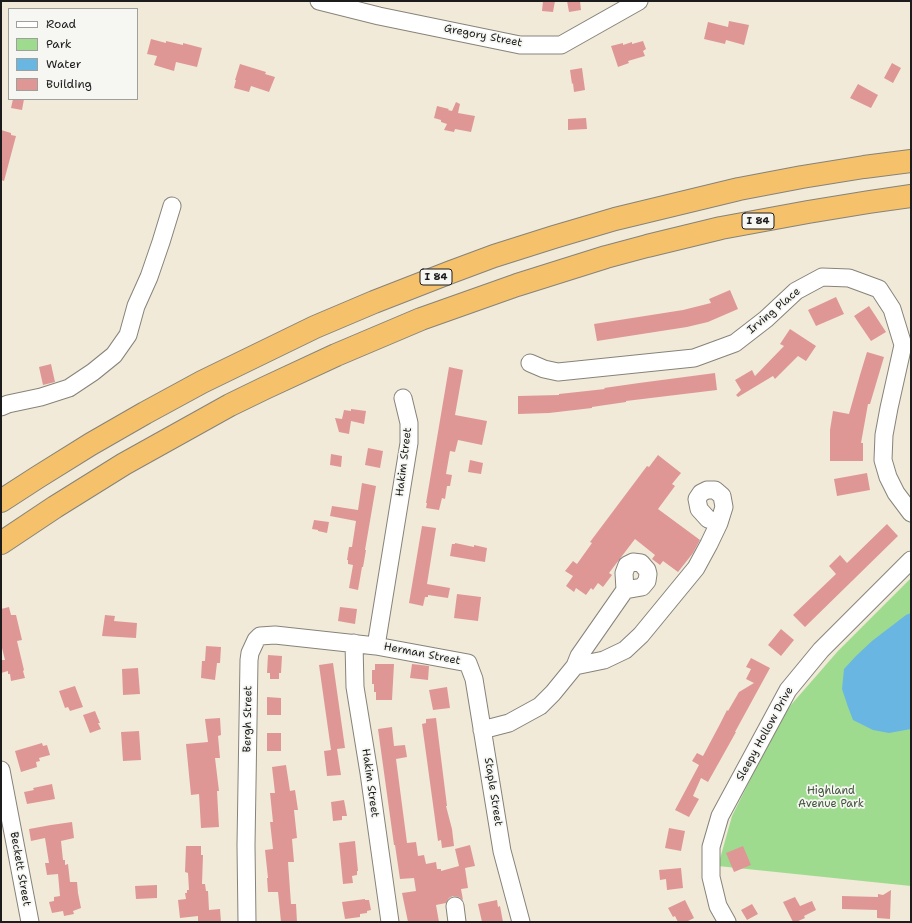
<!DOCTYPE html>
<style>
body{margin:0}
#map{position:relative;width:912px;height:923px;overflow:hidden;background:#f1ead8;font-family:"Shantell Sans",sans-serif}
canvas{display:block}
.frame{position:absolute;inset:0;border:2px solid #1c1c1c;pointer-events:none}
.legend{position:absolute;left:8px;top:8px;width:130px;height:92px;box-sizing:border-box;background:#f6f6f2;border:1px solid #9f9f9c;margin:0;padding:5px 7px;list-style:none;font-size:12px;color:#1c1c1c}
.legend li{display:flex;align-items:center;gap:8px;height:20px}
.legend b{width:20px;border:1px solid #9f9f9c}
</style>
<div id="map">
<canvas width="912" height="923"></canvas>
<div class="frame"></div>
<ul class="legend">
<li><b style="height:5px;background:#fff"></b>Road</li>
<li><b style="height:11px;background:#9edb8f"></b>Park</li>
<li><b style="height:11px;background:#69b6e2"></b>Water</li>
<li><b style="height:11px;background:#df9796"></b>Building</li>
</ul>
</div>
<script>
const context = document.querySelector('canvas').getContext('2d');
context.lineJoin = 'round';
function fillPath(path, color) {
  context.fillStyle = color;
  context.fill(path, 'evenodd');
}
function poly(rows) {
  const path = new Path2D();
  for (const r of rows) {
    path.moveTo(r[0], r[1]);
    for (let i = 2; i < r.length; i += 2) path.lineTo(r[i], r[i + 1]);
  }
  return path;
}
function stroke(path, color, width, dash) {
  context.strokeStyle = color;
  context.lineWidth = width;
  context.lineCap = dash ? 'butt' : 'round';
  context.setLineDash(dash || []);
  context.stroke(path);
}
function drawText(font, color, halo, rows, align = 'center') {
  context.font = font + ' "Shantell Sans",sans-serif';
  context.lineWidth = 3.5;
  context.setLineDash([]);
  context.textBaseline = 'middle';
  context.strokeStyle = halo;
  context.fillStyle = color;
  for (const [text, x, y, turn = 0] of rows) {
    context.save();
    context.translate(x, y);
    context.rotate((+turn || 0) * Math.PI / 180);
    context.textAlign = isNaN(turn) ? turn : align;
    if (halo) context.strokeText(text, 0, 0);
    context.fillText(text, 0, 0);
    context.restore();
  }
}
fillPath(poly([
 [911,578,911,886,718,866,732,816,783,714,838,651]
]), '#9edb8f');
fillPath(poly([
 [911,613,911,729,889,733,873,730,853,720,848,707,842,689,844,669,856,656,872,641,906,615]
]), '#69b6e2');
fillPath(poly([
 [543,1,555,1,553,12,542,11],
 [567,1,580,1,581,10,569,12],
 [729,21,749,25,744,45,726,40,725,44,704,39,708,22,728,27],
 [151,39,166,43,166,41,183,45,183,43,202,48,197,67,176,62,174,71,154,65,157,56,147,54],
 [643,41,646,49,643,51,645,56,628,61,629,63,618,67,611,46,623,43,623,45,632,42,632,44],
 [892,63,901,68,893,83,884,78],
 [240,64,266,72,265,74,275,77,269,92,251,86,249,92,234,88,236,80,235,80],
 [582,68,585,90,574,92,573,83,572,84,570,70],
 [858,84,878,95,871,108,850,98],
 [13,99,24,99,22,110,11,108],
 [456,102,460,104,458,113,475,116,471,132,455,129,454,132,444,130,447,124,441,122,441,120,434,118,437,106,449,109,448,110,452,111],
 [586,118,587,129,568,130,568,119],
 [1,130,11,133,11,135,16,136,4,181,1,180],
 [730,290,738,309,708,322,687,327,597,341,594,324,683,310,711,303,709,299],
 [836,297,844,314,816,326,808,310],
 [869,306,886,332,871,341,854,316],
 [790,329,816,346,806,361,798,356,775,379,773,376,738,397,736,395,741,390,735,380,752,370,755,376,784,346,780,344],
 [867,352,884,357,870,404,868,404,861,443,863,443,863,461,830,461,830,430,833,411,849,414,860,375],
 [51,364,55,382,43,385,39,367],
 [449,367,463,370,455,415,487,421,482,445,458,440,455,452,450,451,446,474,452,475,450,486,447,486,445,499,442,498,439,510,426,508,427,503,426,503],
 [715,373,717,390,626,401,626,402,592,407,592,408,549,413,518,414,518,396,559,395,559,394,605,389,604,388,639,383],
 [351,409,366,411,364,424,351,421,349,434,339,432,335,418,342,419,344,410,351,411],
 [368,448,383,451,380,468,365,465],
 [331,454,342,456,341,467,330,465],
 [658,455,681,473,672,484,675,486,658,509,700,540,693,553,678,572,663,561,660,565,652,559,655,555,635,539,609,573,612,575,603,587,598,583,593,590,591,588,586,595,576,588,574,592,566,586,573,576,565,571,573,561,577,564,592,543,590,542,647,466,649,467],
 [470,460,483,463,481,474,468,472],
 [867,473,870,490,837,496,834,479],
 [362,483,376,486,365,550,366,550,363,567,362,567,358,590,349,588,353,565,348,564,348,560,347,560,349,547,352,547,356,521,330,516,332,506,358,510],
 [314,520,329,522,327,533,318,531,318,530,312,529],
 [887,524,898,536,805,627,793,615,836,574,829,566,840,555,847,563],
 [422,526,436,528,427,584,450,588,448,598,428,595,428,597,425,597,423,606,409,603],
 [455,543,474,547,474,545,487,548,485,562,450,556,452,544,455,544],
 [457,594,481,597,478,621,454,618],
 [9,607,11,615,16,615,22,640,17,641,24,670,23,671,25,678,11,681,10,674,8,674,8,671,1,673,1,660,5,660,1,644,1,609],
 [340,607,357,609,355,624,338,621],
 [105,615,115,616,114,621,137,623,136,638,102,636],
 [781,629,794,640,781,656,768,645],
 [206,646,221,647,220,663,217,663,215,680,201,678,202,661,205,661],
 [268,655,282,656,281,673,279,673,279,679,270,679,270,673,267,673],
 [751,658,770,668,735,732,736,732,708,782,701,778,693,796,699,799,689,817,675,810,699,765,692,761,697,753,703,756,720,724,727,710,728,711,739,692,754,683,746,679,751,669,746,667],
 [333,663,345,748,337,749,341,775,327,776,324,751,331,750,319,665],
 [375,664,394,664,392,700,376,700,376,692,374,692,374,684,372,684,372,670,375,670],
 [412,664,429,666,428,680,410,678],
 [138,668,140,694,123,695,122,669],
 [75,686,83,707,70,711,68,707,65,708,59,691],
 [447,687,450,708,433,710,429,690],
 [267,697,281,698,281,715,267,715],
 [95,711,100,723,98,723,101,729,90,733,83,715],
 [220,718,221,735,218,736,220,758,215,758,219,791,217,791,219,827,201,828,199,794,191,795,186,744,208,742,205,719],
 [436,718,447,806,446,806,452,829,454,846,442,848,441,840,438,841,422,724,426,723,426,719],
 [392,727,394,746,405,745,407,757,396,759,407,843,416,842,418,856,424,855,426,864,436,862,437,869,441,869,441,871,459,866,455,849,470,845,475,866,465,868,468,888,461,889,463,900,459,897,453,896,449,898,446,903,436,905,439,922,408,922,402,893,416,891,414,878,400,879,395,845,394,845,378,729],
 [139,731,141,760,123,761,121,732],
 [267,733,281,733,281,751,267,751],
 [42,743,43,746,47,745,50,755,39,758,40,761,36,762,37,767,21,772,15,751],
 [286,765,290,791,295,790,298,810,294,810,297,838,292,839,294,862,288,862,291,904,296,904,297,922,281,922,278,892,268,892,267,878,268,878,265,850,273,849,270,822,273,822,270,793,275,793,272,767],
 [52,784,55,799,27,804,24,792,34,790,33,788],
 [344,800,347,816,342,816,342,820,333,821,331,802],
 [72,822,74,838,61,841,63,860,65,860,65,865,68,864,70,882,77,882,78,893,81,908,73,911,74,914,64,916,63,911,52,913,49,902,54,901,54,897,60,896,58,874,47,875,45,863,49,863,45,838,31,841,29,829,51,825],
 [669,828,685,831,681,851,665,848],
 [355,841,358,871,357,871,357,875,352,876,353,883,343,884,339,843],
 [186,846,201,846,201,855,203,855,202,884,205,884,206,891,208,891,209,910,220,909,221,922,198,922,198,916,180,918,178,900,186,899,185,893,187,893,187,890,189,890,188,873,185,872],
 [743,846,751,865,734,872,726,853],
 [681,868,683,888,667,890,666,879,660,880,659,870],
 [157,885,157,898,136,899,135,886],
 [891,890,890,919,877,918,877,910,842,909,842,896,878,897,878,894,883,895],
 [795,897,800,906,812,901,816,910,804,916,805,918,796,922,793,922,783,902],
 [365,899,365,900,369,900,371,910,367,911,367,913,360,914,360,917,345,919,342,902],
 [497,900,498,907,500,906,503,922,482,922,478,904],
 [685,900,694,918,686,922,678,922,675,916,673,917,668,908],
 [752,904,758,914,747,920,741,910]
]), '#df9796');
const minor = poly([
 [319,1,379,16,520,45,561,45,639,1],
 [530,363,544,369,558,372,694,358,735,343,766,319,796,291,822,277,849,278,879,289,892,309,903,345,889,408,884,435,883,460,888,477,896,493,911,513],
 [1,407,8,404,41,397,69,388,93,372,114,355,128,335,136,306,149,277,161,242,172,206],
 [354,643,355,687,369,773,390,922],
 [376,646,409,443,409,423,403,398],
 [575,666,579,656,625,590,642,587,647,581,648,574,647,570,641,563,633,562,627,565,624,573,625,590],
 [482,730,509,723,540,706,553,693,575,666,604,660,625,650,641,635,696,568,709,544,719,523,724,507,722,496,715,490,707,490,701,493,697,499,699,509,708,519,719,523],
 [1,770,30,922],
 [455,906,457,922],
 [247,922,246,845,249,660,250,653,256,640,260,636,275,635,376,646,468,663,474,679,502,851,521,922],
 [727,922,718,906,711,877,711,847,720,816,788,690,821,650,911,560]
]);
const highway = poly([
 [1,501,38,477,91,444,145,413,202,382,315,327,374,302,451,272,494,256,554,237,615,219,739,189,802,177,864,167,911,161],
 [1,543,55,507,124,464,230,405,265,388,336,355,421,319,517,285,606,257,647,246,721,228,808,212,869,202,911,196]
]);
stroke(minor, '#86837a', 19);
stroke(highway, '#86837a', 24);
stroke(minor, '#fff', 17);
stroke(highway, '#f5c16b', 22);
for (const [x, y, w] of [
 [758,221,32],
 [436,277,32]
]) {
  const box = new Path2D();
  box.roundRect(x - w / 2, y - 8, w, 16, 3);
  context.fillStyle = '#f6f6f2';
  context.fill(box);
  stroke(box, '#1c1c1c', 1);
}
drawText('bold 10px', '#1c1c1c', null, [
 ["I 84",758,221],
 ["I 84",436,277]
]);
drawText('11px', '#1c1c1c', '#f6f6f2', [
 ["Gregory Street",483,36,11],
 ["Irving Place",774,311,-40],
 ["Hakim Street",404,462,-83],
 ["Herman Street",422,654,11],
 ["Bergh Street",248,719,-89],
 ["Sleepy Hollow Drive",765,734,-61],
 ["Hakim Street",370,783,82],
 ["Staple Street",493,792,81],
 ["Beckett Street",20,869,80]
]);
drawText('11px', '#43553e', '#f6f6f2', [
 ["Highland",831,791],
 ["Avenue Park",831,804]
]);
</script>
